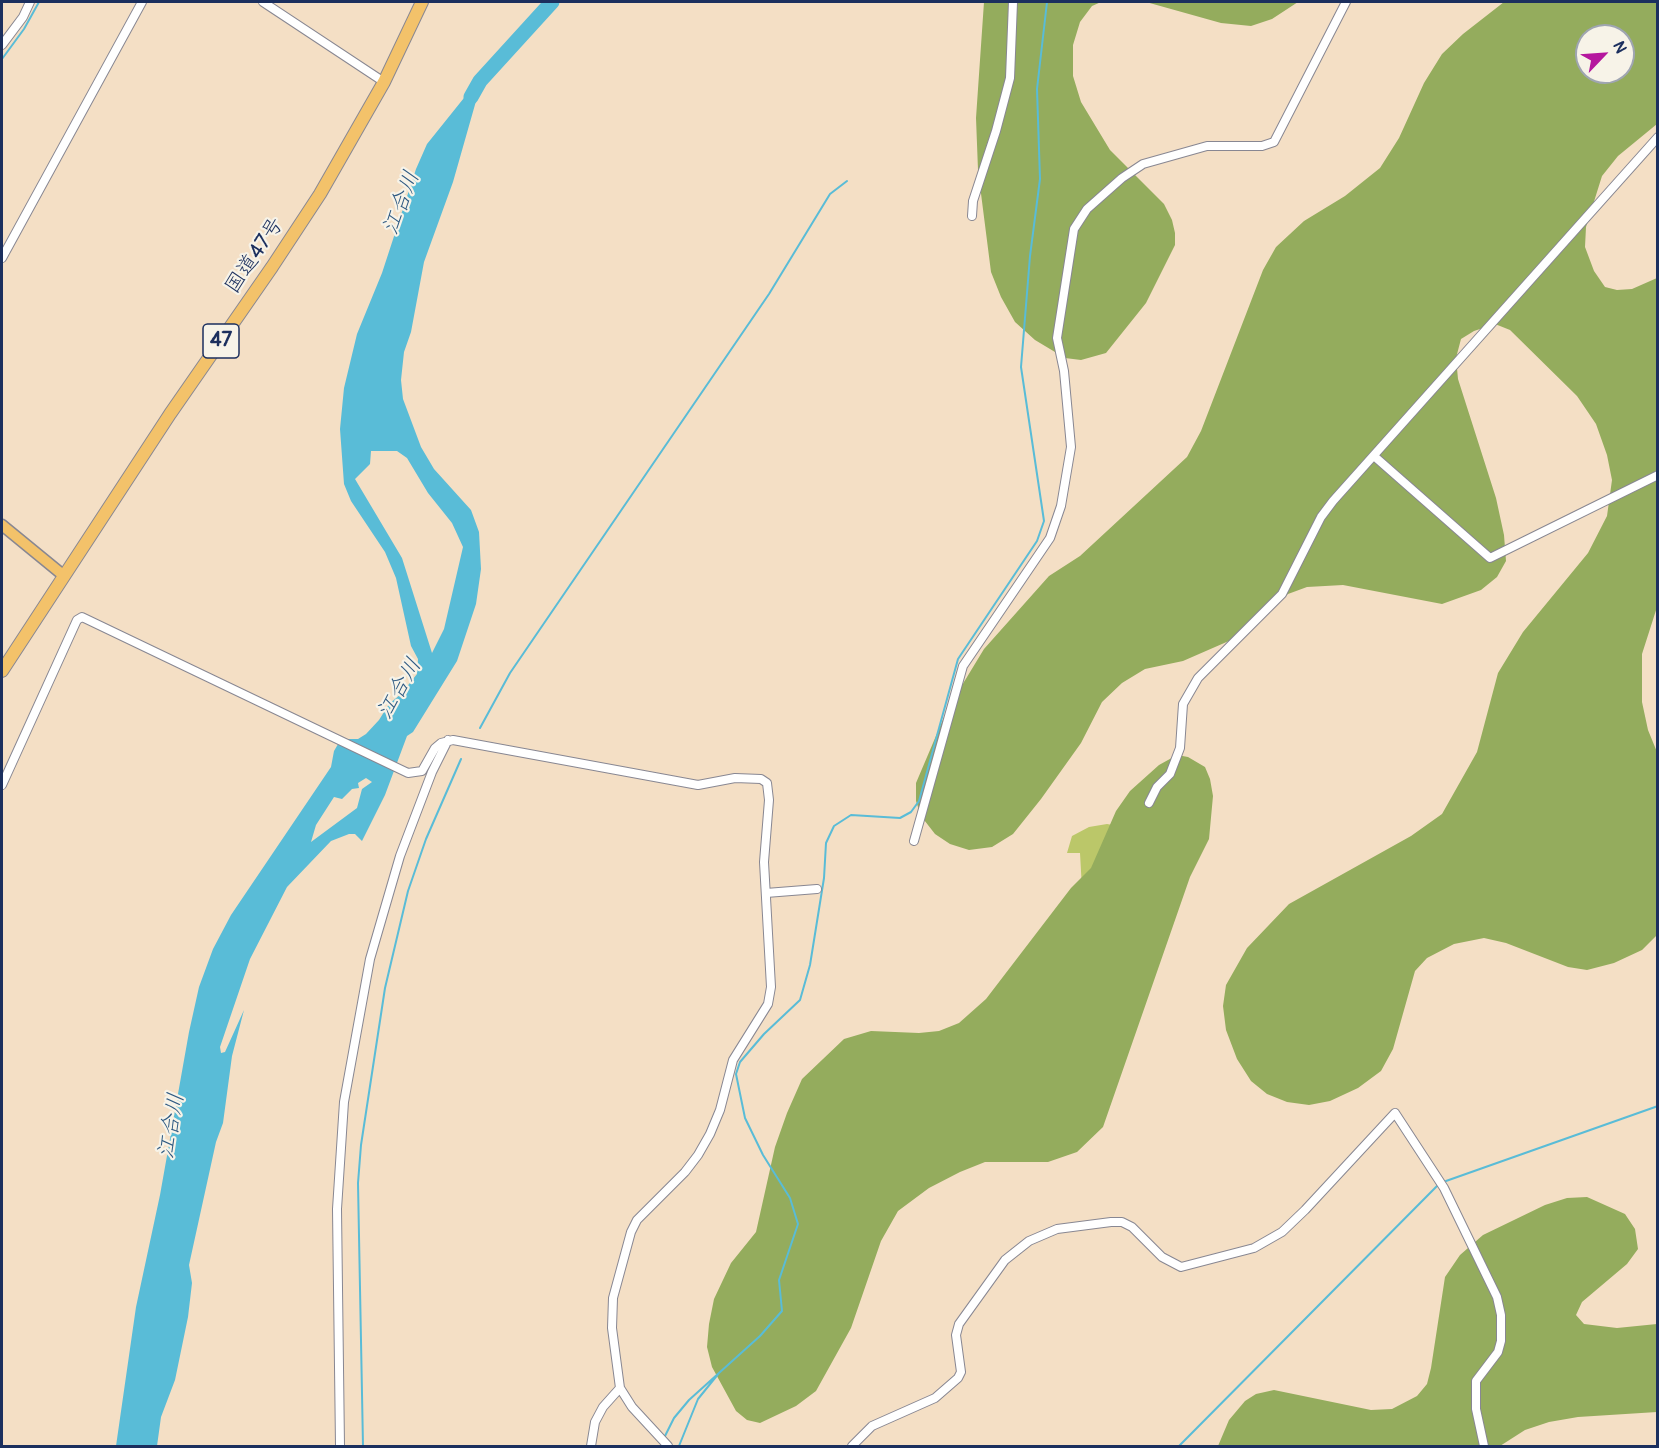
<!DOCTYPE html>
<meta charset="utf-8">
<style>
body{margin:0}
#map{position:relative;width:1659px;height:1448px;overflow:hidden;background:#f4dfc5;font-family:Pangolin,sans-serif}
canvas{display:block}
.frame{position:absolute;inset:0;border:3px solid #1b2f5e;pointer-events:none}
.north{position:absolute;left:1575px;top:24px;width:60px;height:60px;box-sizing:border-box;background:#f7f3e8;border:2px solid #9fa5b1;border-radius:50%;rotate:65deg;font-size:16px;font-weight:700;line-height:24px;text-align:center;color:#1b2f5e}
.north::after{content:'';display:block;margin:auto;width:21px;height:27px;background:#b5179e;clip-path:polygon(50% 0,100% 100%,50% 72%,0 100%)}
</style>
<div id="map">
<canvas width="1659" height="1448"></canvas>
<div class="frame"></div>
<div class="north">N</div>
</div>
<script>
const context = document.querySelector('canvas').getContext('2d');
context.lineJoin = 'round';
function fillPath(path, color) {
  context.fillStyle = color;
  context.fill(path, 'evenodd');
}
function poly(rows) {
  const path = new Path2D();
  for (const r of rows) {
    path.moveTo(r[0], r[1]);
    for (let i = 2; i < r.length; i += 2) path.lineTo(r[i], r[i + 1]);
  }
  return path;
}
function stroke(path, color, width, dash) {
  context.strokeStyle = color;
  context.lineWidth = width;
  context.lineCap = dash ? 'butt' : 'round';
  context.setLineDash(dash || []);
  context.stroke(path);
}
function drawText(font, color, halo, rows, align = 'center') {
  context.font = font + ' Pangolin,"Klee One",sans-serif';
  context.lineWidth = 4.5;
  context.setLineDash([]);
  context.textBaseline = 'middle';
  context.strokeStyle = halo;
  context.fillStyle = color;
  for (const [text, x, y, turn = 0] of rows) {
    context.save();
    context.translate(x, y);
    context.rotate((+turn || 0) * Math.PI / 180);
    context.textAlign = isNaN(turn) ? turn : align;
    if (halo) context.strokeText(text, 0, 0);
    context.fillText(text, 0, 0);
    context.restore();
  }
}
fillPath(poly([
 [1107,824,1124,827,1082,889,1080,853,1067,853,1072,836,1089,827]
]), '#bbc769');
fillPath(poly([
 [984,2,1101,2,1092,6,1080,22,1073,45,1073,76,1081,102,1110,150,1164,204,1172,220,1175,233,1175,245,1146,303,1106,353,1081,360,1065,358,1035,340,1015,322,1001,297,991,272,978,170,976,118],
 [1146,2,1298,2,1272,19,1251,26,1221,23],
 [1504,2,1657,2,1657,124,1618,156,1602,176,1586,227,1585,247,1594,271,1605,287,1617,290,1632,289,1657,278,1658,604,1642,654,1642,702,1648,730,1657,752,1657,935,1642,950,1614,963,1587,970,1568,967,1506,943,1484,938,1454,944,1427,958,1415,971,1393,1049,1381,1071,1358,1088,1330,1101,1309,1105,1287,1102,1267,1094,1251,1081,1237,1059,1226,1030,1223,1006,1226,985,1247,948,1289,904,1411,836,1442,814,1477,752,1498,673,1523,632,1588,553,1607,516,1612,480,1607,455,1596,424,1577,396,1510,330,1495,324,1474,331,1461,339,1456,358,1458,379,1496,498,1504,535,1506,561,1497,577,1481,590,1442,604,1343,585,1307,587,1288,594,1272,606,1260,622,1238,637,1183,661,1145,669,1122,683,1102,702,1081,743,1041,799,1013,834,992,847,969,850,950,844,935,834,921,816,916,801,916,783,947,710,984,649,1049,576,1080,556,1187,457,1201,431,1263,270,1276,247,1304,221,1345,196,1380,168,1399,138,1424,83,1442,54,1463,34],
 [1587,36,1623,36,1623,72,1587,72],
 [1177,755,1188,757,1205,767,1210,779,1213,796,1209,839,1190,877,1103,1127,1077,1152,1048,1162,985,1162,960,1172,929,1188,898,1211,881,1241,851,1328,816,1391,796,1406,760,1423,747,1420,736,1411,712,1367,707,1347,709,1324,714,1299,731,1263,756,1232,775,1147,787,1113,802,1079,844,1039,871,1031,919,1033,939,1031,959,1023,986,999,1071,888,1091,868,1116,811,1130,791,1159,765],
 [1587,1197,1625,1214,1635,1229,1638,1249,1627,1264,1582,1302,1576,1315,1584,1324,1617,1328,1657,1324,1657,1412,1578,1417,1549,1422,1525,1430,1500,1446,1218,1446,1229,1420,1245,1401,1256,1394,1274,1390,1371,1410,1392,1409,1417,1396,1427,1384,1431,1368,1445,1277,1460,1255,1483,1235,1545,1205,1567,1198]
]), '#94ac5d');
fillPath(poly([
 [484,73,453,182,424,262,411,332,404,352,401,380,403,399,421,447,434,469,471,510,479,532,481,569,476,604,457,661,413,732,407,736,385,795,362,841,355,834,349,834,331,841,287,887,250,959,220,1047,221,1053,225,1052,244,1010,232,1056,223,1123,216,1142,189,1265,192,1283,188,1317,175,1380,161,1417,157,1446,116,1446,136,1307,160,1195,189,1032,199,987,213,949,231,915,331,767,334,751,341,739,358,739,366,734,379,720,389,704,401,694,417,674,418,659,411,646,396,578,385,552,351,501,344,484,340,429,344,388,357,334,382,273,416,169,427,144],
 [371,451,397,451,407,458,428,493,452,523,463,547,444,629,432,653,402,558,355,479,370,464],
 [366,778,372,782,362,789,357,808,311,842,316,825,334,797,342,799,352,789,359,788,358,783]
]), '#59bcd7');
stroke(poly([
 [2,59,24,29,39,2],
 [480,728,510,673,769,294,830,194,847,181],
 [1446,1181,1658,1106],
 [664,1438,674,1418,689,1400,760,1336,782,1311,779,1280,798,1224,790,1198,763,1155,745,1118,736,1074,740,1062,764,1034,800,1000,810,965,824,878,826,843,834,826,851,815,900,818,911,812,919,801,958,659,1037,541,1044,521,1021,367,1030,256,1040,179,1037,89,1047,2],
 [363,1446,358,1183,361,1145,385,988,408,891,426,839,461,759],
 [679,1446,698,1399,719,1373],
 [1179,1446,1438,1185]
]), '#59bcd7', 2);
stroke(poly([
 [471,97,480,81,552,2]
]), '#59bcd7', 15);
const minor = poly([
 [263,2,384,82],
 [2,45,23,17,30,2],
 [972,216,973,201,996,131,1010,78,1013,2],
 [2,258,142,2],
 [1374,456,1490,558,1658,475],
 [2,785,77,620,82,617,408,773,422,771,435,748,441,743,453,740,698,785,735,778,761,779,767,783,769,800,764,862,771,987,768,1004,733,1060,720,1110,710,1134,698,1155,685,1172,637,1220,631,1232,613,1298,612,1328,620,1388,632,1407,668,1446],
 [1149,803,1157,787,1170,774,1180,748,1183,704,1198,678,1282,594,1321,517,1333,501,1658,137],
 [914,841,963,666,1050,538,1061,506,1071,447,1064,371,1057,338,1074,229,1087,209,1122,178,1143,164,1207,146,1262,146,1274,142,1346,2],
 [766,893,817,889],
 [340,1446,337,1209,344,1102,370,959,400,856,432,772,448,740],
 [591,1446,595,1422,603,1407,620,1388],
 [852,1446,872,1426,935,1398,958,1378,961,1372,956,1335,959,1324,1005,1260,1029,1241,1057,1229,1111,1222,1122,1222,1132,1227,1162,1257,1181,1267,1254,1248,1282,1232,1305,1210,1395,1113,1444,1188,1497,1297,1501,1315,1501,1341,1498,1352,1476,1381,1476,1409,1484,1446]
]);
const major = poly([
 [2,525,63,575]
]);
const highway = poly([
 [2,671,170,414,272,267,320,194,384,82,422,2]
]);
stroke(minor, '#888792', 10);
stroke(major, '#888792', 13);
stroke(highway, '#888792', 14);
stroke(minor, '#fff', 8);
stroke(major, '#f3c26a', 10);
stroke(highway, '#f3c26a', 12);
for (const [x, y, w] of [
 [221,341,36]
]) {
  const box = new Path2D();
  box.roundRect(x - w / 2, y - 17, w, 34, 4.5);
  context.fillStyle = '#f7f3e8';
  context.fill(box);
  stroke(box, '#1b2f5e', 1.5);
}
drawText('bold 20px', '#1b2f5e', null, [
 ["47",221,341]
]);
drawText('21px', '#1b2f5e', '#f7f3e8', [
 ["国道47号",255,256,-56]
]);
drawText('italic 22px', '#2e5982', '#f7f3e8', [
 ["江合川",402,203,-69],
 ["江合川",400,689,-60],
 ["江合川",172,1126,-80]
]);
</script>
